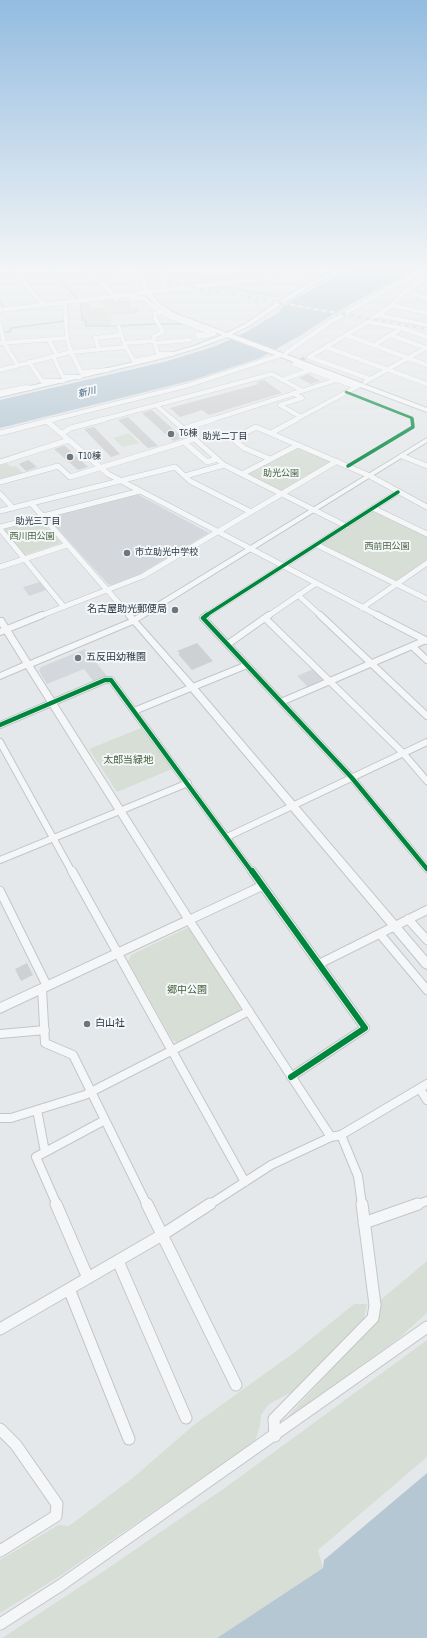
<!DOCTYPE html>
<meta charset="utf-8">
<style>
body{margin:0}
canvas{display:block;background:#e5e8ea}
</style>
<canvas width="427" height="1638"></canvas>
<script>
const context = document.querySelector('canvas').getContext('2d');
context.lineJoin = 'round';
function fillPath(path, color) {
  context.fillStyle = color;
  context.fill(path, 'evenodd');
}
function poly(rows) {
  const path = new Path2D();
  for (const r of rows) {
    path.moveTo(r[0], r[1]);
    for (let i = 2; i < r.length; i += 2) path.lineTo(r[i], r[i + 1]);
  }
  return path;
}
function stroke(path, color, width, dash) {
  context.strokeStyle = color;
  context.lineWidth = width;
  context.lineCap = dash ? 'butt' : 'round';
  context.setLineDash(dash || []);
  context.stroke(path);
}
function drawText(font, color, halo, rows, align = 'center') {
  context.font = font + ' "Source Sans 3","Noto Sans JP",sans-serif';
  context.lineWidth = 4;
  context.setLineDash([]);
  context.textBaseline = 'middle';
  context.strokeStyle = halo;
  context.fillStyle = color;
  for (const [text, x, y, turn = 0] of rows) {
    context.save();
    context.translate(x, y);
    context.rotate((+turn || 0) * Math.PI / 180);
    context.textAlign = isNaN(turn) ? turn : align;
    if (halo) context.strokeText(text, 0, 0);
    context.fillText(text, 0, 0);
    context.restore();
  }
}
fillPath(poly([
 [243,269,315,269,304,272,260,278],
 [137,494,209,533,140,574,111,585,108,584,47,517],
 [40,582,46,590,29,596,23,587],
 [85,649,107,676,94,682,84,669,47,684,39,671,41,667],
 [313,669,323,679,323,681,308,687,297,676]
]), '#d4d8dd');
fillPath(poly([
 [237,271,244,278,202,284,195,277],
 [225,286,282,295,278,298,210,287],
 [115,299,131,303,130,308,139,308,138,313,112,315,110,325,85,326,84,319,82,319,82,303,91,302,90,309,105,308,100,301],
 [129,433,139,443,123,447,113,438],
 [300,447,331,461,331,462,283,491,279,491,248,475,247,474],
 [7,463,11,467,16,466,23,473,0,479,0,465],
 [372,511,427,536,427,560,397,581,394,581,324,547,322,544],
 [39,519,61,543,25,555,3,528],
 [141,728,172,769,117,792,89,749],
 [187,928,191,930,241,1007,240,1010,177,1042,173,1041,128,961,131,955],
 [427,1261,427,1313,399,1338,282,1423,377,1320,377,1303],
 [354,1304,367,1304,363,1323,294,1391,269,1404,261,1415,260,1426,255,1441,60,1576,0,1613,0,1560,58,1525,69,1526,134,1477,195,1424,295,1352],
 [427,1340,427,1457,318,1550,323,1568,217,1638,2,1638,104,1571,229,1485]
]), '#d7ded6');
fillPath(poly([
 [352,269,420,269,376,290,335,313,301,335,260,358,193,380,0,428,0,400,164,362,216,346,248,331,281,311,281,308,292,300],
 [427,1473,427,1638,217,1638,323,1568,324,1560]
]), '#b5c7d3');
stroke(poly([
 [50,269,76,297],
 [83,269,88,271],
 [0,302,4,307],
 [81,303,82,319],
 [82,320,85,320,86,326,116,326],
 [159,324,185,324],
 [118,326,156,324],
 [4,332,10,332,11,328,65,321]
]), '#b5c7d3', 1.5);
fillPath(poly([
 [308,374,320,381,311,384,299,378],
 [264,380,282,393,209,415,202,410,180,417,170,408,259,384,256,382],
 [151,410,153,411,183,438,173,441,142,413],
 [128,417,153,441,158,446,148,448,118,420],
 [94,427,120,454,111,457,84,429],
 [63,446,65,446,88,467,78,470,54,449],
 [28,460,30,461,37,467,26,471,19,464],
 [197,643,213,661,192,670,178,654,180,653,177,651],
 [27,963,33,975,21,981,15,969]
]), '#ced0d2');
stroke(poly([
 [296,363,307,357]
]), '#c0c5c9', 4, [4, 2]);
const minorFar4 = poly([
 [12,269,43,304],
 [88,269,117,299],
 [93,269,144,280],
 [160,269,162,273,163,290],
 [406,290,427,299],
 [131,298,144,298,155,308,168,316,214,334,210,335],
 [63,302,65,305,67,338,71,352,81,372,108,370],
 [392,305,427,313],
 [0,310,294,275,319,269],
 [347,312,393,286,427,270],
 [378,315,427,325],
 [368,322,402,328],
 [0,324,4,343,17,364],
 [119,327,123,340],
 [200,334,210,335,199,337,197,335,200,334],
 [346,335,427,365],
 [390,335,427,348],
 [48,339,57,355],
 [154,341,158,354,173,354],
 [0,343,67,338],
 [156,343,190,340],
 [374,345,402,328,427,337],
 [126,347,134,361,163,355],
 [326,347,427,384],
 [99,349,95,338,121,335],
 [286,353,330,322,343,315],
 [53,356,63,377,80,377],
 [29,362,42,381,63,381],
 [296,363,294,364,356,387],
 [0,370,71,352,126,347,124,343,154,341,154,336,163,332,155,318,155,314,161,312],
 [370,379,309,357,368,322,392,305,404,292,427,279],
 [282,380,310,370],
 [365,382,426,348],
 [0,392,26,387,31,388],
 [280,405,302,398,293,393],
 [280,405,301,417],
 [157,406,173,420],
 [51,420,189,385,281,355],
 [101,420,272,374,301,390],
 [211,420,336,380],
 [295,420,360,385]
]);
const minorFar3 = poly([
 [172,419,224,465,346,526],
 [48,422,108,474,379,616],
 [183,429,214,419],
 [0,433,55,419],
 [62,433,71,428,105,419],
 [271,433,297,419],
 [184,442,207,462,217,459],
 [402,456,427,466],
 [270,459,244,448,233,439,256,427,370,476,427,507],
 [0,462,69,440],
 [242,474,298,445],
 [185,476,224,465],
 [0,482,58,466,70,477,194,439],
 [0,494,13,508],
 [31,503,130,616],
 [373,508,427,534],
 [0,511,175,467,190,481,251,512],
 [0,527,140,491],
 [0,529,64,607],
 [317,545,427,599],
 [0,567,67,545],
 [298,595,321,616],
 [362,608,427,563],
 [40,616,143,576,337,461],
 [205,616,398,492],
 [268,616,315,584]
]);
const minorFar2 = poly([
 [129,615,134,621],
 [207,615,203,618,352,778,427,869],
 [320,615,427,716],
 [377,615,427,641],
 [265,618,403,753,427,781],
 [0,632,42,615],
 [228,644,269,615],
 [412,646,427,660],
 [281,702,426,640],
 [134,711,247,665],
 [0,725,105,680,111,680,252,872],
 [0,742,72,872],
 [227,837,427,742],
 [0,860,188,783]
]);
const minorFar1 = poly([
 [72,871,245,1182],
 [252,871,365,1028,291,1077],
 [262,886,189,920,331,1137],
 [0,891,47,986],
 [408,919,427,940],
 [380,934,427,990],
 [319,964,427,910],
 [42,989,45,1043,73,1055,147,1205],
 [0,1034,45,1030],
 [420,1089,427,1100],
 [37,1110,45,1152],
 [0,1118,11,1118,85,1095,249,1011],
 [341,1135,358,1176,362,1205],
 [57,1205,36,1157,105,1120],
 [209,1205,271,1165,331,1137,341,1135,427,1084],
 [415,1205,427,1201]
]);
const minor = poly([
 [56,1204,88,1278],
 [147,1204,236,1385],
 [364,1223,418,1204],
 [118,1261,186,1418],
 [69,1289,129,1439],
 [0,1329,162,1235,210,1204],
 [0,1429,16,1445,57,1504,56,1516,0,1551],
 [275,1436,274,1419,373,1318,375,1305,362,1204],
 [0,1624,61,1585,427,1327]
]);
const tertiary = poly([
 [427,438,427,442,138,621,195,685,427,957,427,969,423,967,189,689,133,624,33,666,194,920,192,923,0,1013,0,1003,183,918,26,668,0,679,0,673,23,663,0,626,0,618,3,618,30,661,131,619,427,438]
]);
const primary = poly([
 [141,269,146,269,149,291,159,303,174,313,227,333,245,324,279,301,316,279,339,269,345,269,320,281,283,303,249,326,232,334,427,408,427,412,227,337,198,348,164,358,0,397,0,393,160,356,194,346,222,335,170,315,155,305,143,291,141,269]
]);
stroke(minorFar4, '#c3c6c8', 5);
stroke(minorFar3, '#c3c6c8', 6);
stroke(minorFar2, '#c3c6c8', 8);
stroke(minorFar1, '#c3c6c8', 10);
stroke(minor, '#c3c6c8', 13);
stroke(tertiary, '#c3c6c8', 2);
stroke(primary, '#c2c5c8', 2);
stroke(minorFar4, '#f5f6f7', 4);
stroke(minorFar3, '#f5f6f7', 5);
stroke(minorFar2, '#f5f6f7', 6);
stroke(minorFar1, '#f5f6f7', 8);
stroke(minor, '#f5f6f7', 11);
fillPath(tertiary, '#f5f6f7');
fillPath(primary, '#f8f8f8');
const rail = poly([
 [102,269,197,288,427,329]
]);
stroke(rail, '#cfd0d2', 2.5);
stroke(rail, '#f4f7f9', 1.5, [4]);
stroke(poly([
 [346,392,412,418,412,420]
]), '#00873e', 2.5);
stroke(poly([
 [348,466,413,427,412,419],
 [205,616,398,492]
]), '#00873e', 3.5);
stroke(poly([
 [207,615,203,618,352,778,427,869],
 [0,725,105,680,111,680,252,872]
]), '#00873e', 4.5);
stroke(poly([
 [252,871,365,1028,291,1077]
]), '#00873e', 6);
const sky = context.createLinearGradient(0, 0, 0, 498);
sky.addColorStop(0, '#93bce0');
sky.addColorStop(0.54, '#f3f5f6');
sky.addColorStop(1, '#f3f5f600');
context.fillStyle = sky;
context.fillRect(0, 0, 427, 498);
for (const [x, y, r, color] of [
 [171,434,4,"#6d757d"],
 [70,457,4,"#6d757d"],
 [127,553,4,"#6d757d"],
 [175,610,4,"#6d757d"],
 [78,658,4,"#6d757d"],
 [87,1024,4,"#6d757d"]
]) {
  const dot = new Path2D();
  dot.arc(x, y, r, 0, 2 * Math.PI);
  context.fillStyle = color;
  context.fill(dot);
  stroke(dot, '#f4f7f9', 1.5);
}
drawText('italic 9px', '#385a76', '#f4f7f9', [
 ["新川",87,393,-14]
]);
drawText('9px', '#2c3743', '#f4f7f9', [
 ["T6棟",179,434],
 ["T10棟",78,457],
 ["市立助光中学校",135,553]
], 'left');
drawText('9px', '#1e2834', '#f4f7f9', [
 ["助光二丁目",225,437],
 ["助光三丁目",38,522]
]);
drawText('9px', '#455f3a', '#f4f7f9', [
 ["助光公園",281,474],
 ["西川田公園",32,537],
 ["西前田公園",387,547]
]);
drawText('10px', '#2c3743', '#f4f7f9', [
 ["名古屋助光郵便局",167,610,"right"],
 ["五反田幼稚園",86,658],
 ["白山社",95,1024]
], 'left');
drawText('10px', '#455f3a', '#f4f7f9', [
 ["太郎当緑地",128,761],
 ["郷中公園",187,991]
]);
</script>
